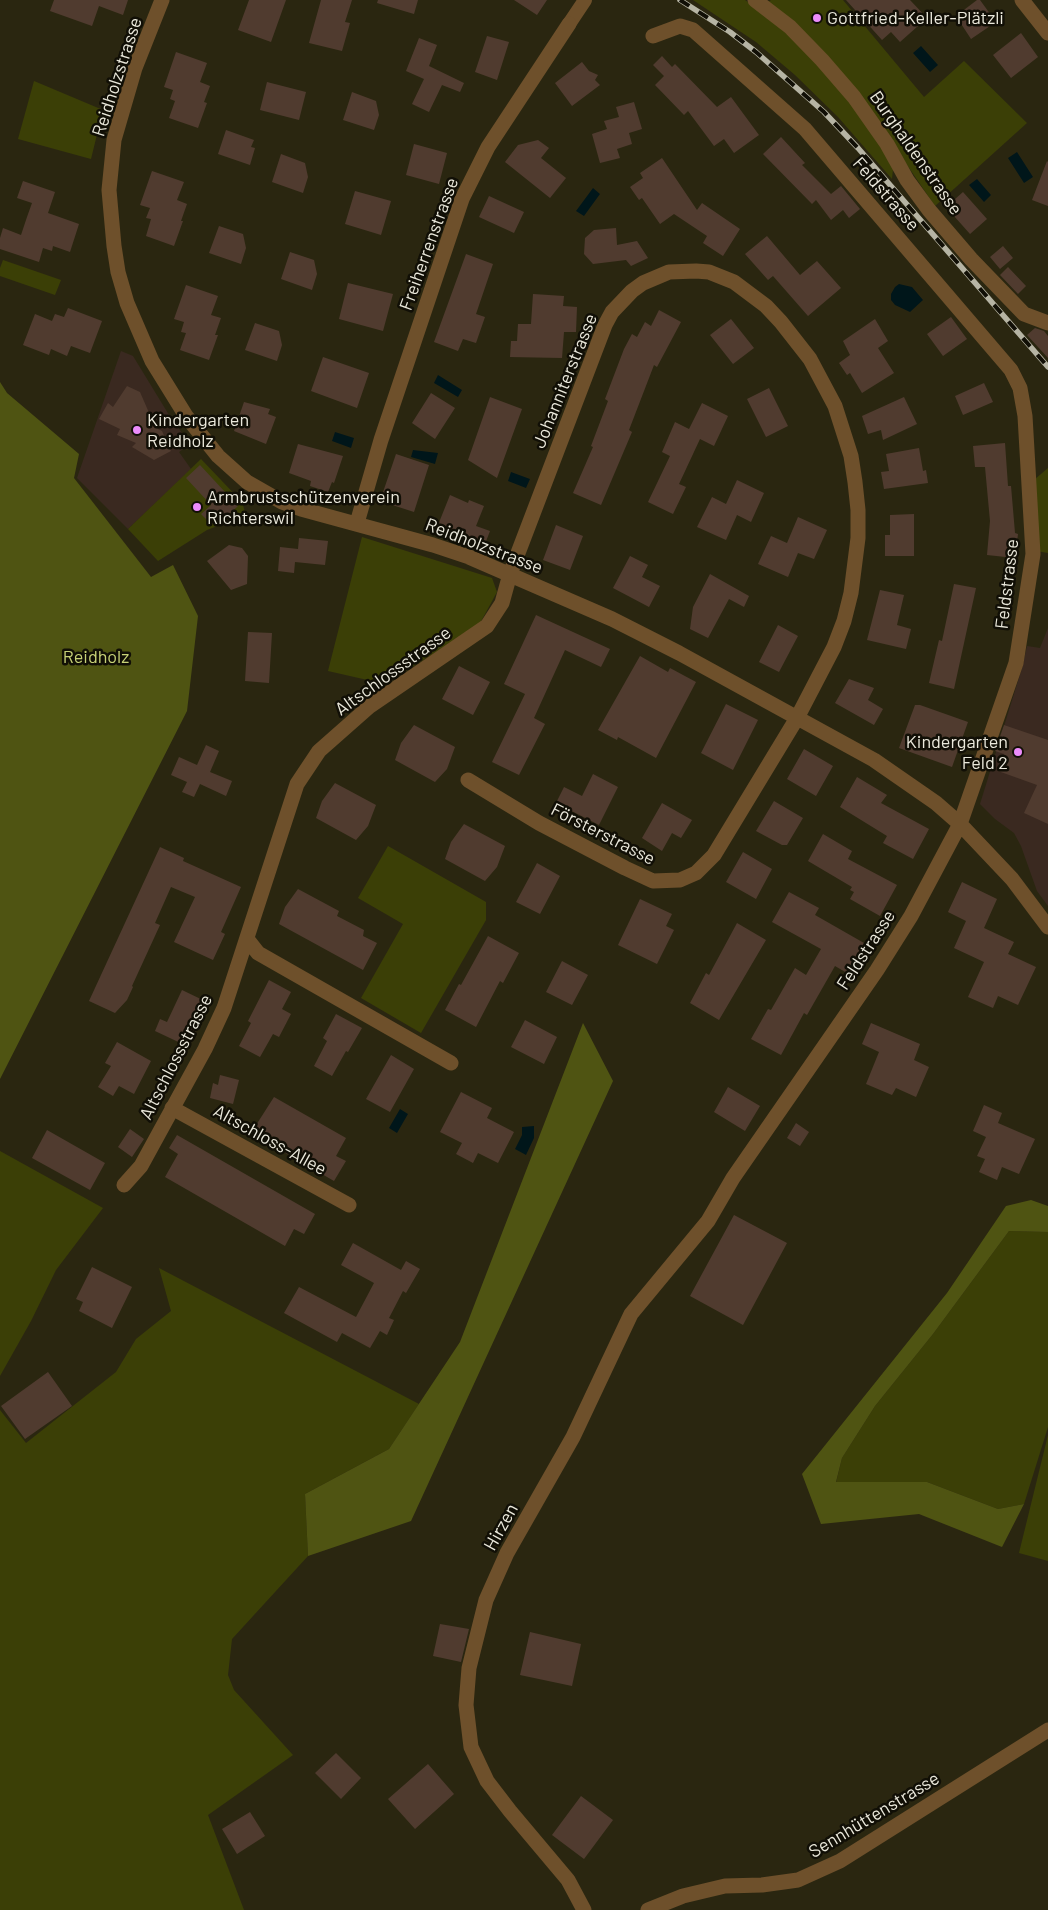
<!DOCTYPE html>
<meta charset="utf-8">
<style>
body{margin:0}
canvas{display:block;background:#2a2610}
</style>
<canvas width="1048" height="1910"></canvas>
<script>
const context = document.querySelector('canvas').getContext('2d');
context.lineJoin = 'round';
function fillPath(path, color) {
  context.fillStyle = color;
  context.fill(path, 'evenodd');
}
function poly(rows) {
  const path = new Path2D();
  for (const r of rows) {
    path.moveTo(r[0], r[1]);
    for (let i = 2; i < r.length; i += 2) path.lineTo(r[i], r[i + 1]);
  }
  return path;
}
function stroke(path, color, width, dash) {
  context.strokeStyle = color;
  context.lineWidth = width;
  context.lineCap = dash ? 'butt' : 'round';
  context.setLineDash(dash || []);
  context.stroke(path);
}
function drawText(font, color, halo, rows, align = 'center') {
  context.font = font + ' Barlow,sans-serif';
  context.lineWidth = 5;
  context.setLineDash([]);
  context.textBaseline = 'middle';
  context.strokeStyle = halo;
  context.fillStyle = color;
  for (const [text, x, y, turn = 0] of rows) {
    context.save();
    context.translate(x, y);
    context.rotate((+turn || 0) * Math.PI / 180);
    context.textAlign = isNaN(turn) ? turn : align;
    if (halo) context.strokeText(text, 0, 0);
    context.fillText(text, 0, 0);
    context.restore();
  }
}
fillPath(poly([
 [121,351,133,356,169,415,190,444,179,452,191,469,128,529,77,478],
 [1048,628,1048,906,1037,891,1021,846,1014,833,995,819,980,804,1022,668,1027,646,1040,648]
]), '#3a2920');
fillPath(poly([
 [693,0,745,0,761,11,821,64,878,140,893,169,892,179,838,117,795,75,756,42],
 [771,0,843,0,924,97,964,61,1027,123,935,206,858,93,767,3],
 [34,81,103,110,91,159,18,139],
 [3,260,61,280,55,295,0,276,0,268],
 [201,459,242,502,245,512,228,522,207,530,158,561,128,529],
 [1048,468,1048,553,1036,551,1034,480],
 [362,537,492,578,497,592,479,625,385,684,328,671],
 [388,846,486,902,486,920,421,1033,361,998,403,924,358,898],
 [0,1151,103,1208,56,1270,31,1321,0,1376],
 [1009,1231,1048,1232,1048,1427,1024,1504,998,1509,927,1482,836,1483,842,1458,875,1406,933,1334],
 [159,1268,419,1404,389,1449,305,1494,308,1556,232,1639,228,1675,234,1690,293,1755,208,1815,244,1910,0,1910,0,1410,26,1443,116,1372,136,1339,171,1311],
 [1048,1435,1048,1561,1019,1553]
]), '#3b3f06');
fillPath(poly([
 [0,382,7,393,79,454,74,478,151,577,173,565,198,616,187,711,0,1079],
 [583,1023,613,1081,411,1521,308,1556,305,1494,389,1449,460,1342],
 [1031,1200,1048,1206,1048,1232,1009,1231,933,1334,875,1406,842,1458,836,1482,927,1482,998,1509,1024,1504,1002,1547,919,1514,821,1524,802,1474,947,1293,1006,1206]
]), '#4f5412');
fillPath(poly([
 [921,46,938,65,930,72,913,53],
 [1017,152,1033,177,1024,183,1008,158],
 [977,179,991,195,984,202,969,185],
 [593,188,600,194,584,216,576,211],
 [899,284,912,287,923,300,910,312,895,305,891,300,891,294,895,287],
 [438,375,462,390,458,397,434,383],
 [335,432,354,438,351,448,332,441],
 [413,450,438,453,435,464,411,457],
 [511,472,530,479,526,488,508,481],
 [400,1109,408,1114,397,1133,389,1128],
 [534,1126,534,1138,526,1155,515,1149,522,1135,522,1127]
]), '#00161a');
fillPath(poly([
 [54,0,128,0,123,15,99,6,92,26,50,11],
 [249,0,286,0,271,42,238,30],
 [321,0,352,0,345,22,350,23,342,51,309,43],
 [378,0,418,0,414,14,377,3],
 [514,0,547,0,537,15],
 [846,0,910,0,927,18,900,42,891,32,882,40],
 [977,0,980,0,996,22,971,39,956,16],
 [1021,33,1038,57,1011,78,993,55],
 [487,36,509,42,497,80,475,72],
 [419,38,437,45,429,66,464,83,460,92,442,85,429,112,412,104,424,79,406,71],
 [176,52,207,63,200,82,210,86,204,102,207,103,198,128,169,118,175,101,170,99,173,90,164,87],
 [662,56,672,67,675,64,717,107,731,97,759,135,734,153,724,139,714,146,688,111,684,115,655,85,664,76,653,65],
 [582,62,589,71,598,75,595,80,600,85,572,106,555,83],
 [267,82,306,92,299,120,260,110],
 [352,92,376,101,379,115,374,130,343,120],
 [634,102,642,129,629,133,632,144,617,149,620,158,600,163,592,134,607,129,604,121,619,117,616,107],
 [226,130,254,140,251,147,255,148,250,165,218,154],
 [781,137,805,163,802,165,831,194,841,186,860,209,849,218,843,210,831,220,816,200,812,204,763,154],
 [538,140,549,148,541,158,566,178,550,198,505,162,518,145],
 [414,144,447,153,439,184,406,175],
 [281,154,305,163,308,177,303,193,272,182],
 [662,158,697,210,702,203,740,229,723,256,703,243,707,236,674,214,660,224,642,198,639,200,630,187,643,178,640,173],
 [1047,161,1048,162,1048,206,1032,200],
 [152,171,184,182,177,200,187,204,181,221,183,221,174,246,146,236,151,219,146,218,150,208,140,205],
 [23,181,55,192,48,213,79,224,70,252,53,246,52,251,43,248,39,262,0,249,0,238,3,228,21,235,27,217,32,203,17,198],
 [355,191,391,201,381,235,345,224],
 [963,192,987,219,970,234,946,207],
 [489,196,524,212,514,233,479,217],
 [219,226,243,234,246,248,241,264,209,253],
 [616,228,617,245,637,241,648,258,631,266,626,260,593,264,584,254,585,238,594,230],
 [767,236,800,275,817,261,841,288,808,316,773,276,768,280,745,254],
 [1003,246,1013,258,1000,269,990,257],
 [290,252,314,260,317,274,312,290,281,279],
 [466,254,493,264,476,314,485,317,476,343,463,339,458,351,434,342],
 [1008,267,1026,286,1018,294,1000,275],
 [348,283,393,294,383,331,339,319],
 [186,285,218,296,211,315,221,318,215,335,218,335,209,360,180,350,186,333,181,332,184,322,174,319],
 [533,294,564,296,563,306,577,307,576,332,564,332,562,358,510,357,511,341,517,341,518,324,531,324],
 [68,308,102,321,90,353,71,346,67,356,51,349,49,355,23,345,35,314,52,321,55,314,64,317],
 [659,310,681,322,657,367,654,365,629,430,632,432,601,505,573,493,593,447,591,446,608,401,605,399,624,349,632,334,637,337,645,322,651,326],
 [951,317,967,339,943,356,927,334],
 [731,319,754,348,733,364,710,335],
 [875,319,888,341,878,348,894,373,862,393,850,373,847,375,839,363,850,355,843,341],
 [255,323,279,331,282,345,277,361,245,350],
 [1035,328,1044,331,1048,336,1048,358,1027,335],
 [323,357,369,373,357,408,311,391],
 [984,383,993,402,963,415,955,396],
 [127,386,140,392,150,415,150,425,162,431,171,451,154,460,132,447,136,443,117,435,120,429,99,419,108,403,113,407],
 [769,388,788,426,766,437,747,399],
 [431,393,455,408,435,439,412,423],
 [490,397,522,409,497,478,468,460],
 [904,397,917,424,883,440,881,430,868,434,862,416],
 [244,402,270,409,268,414,276,417,266,444,234,431],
 [702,403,728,416,714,446,700,439,679,484,686,487,673,514,648,502,670,456,662,452,675,422,689,429],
 [1005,443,1008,486,1011,486,1015,533,1018,534,1015,558,987,555,990,521,985,467,975,467,973,446],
 [298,444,343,456,334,483,332,482,328,492,310,486,311,481,289,473],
 [919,448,923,471,926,470,928,483,884,489,881,472,889,471,886,454],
 [396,454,429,465,414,512,380,501],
 [200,465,238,506,224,519,211,524,201,514,211,505,186,478],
 [737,480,764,493,751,522,737,515,726,540,697,527,712,497,726,504],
 [450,495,468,503,469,500,484,506,476,526,490,531,485,544,438,525],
 [914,514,914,556,885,556,885,535,890,535,890,515],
 [798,517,827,530,814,559,798,553,788,577,758,564,771,536,787,543],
 [556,525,583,536,570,570,543,560],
 [299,538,328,541,325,565,295,562,294,573,278,571,280,547,298,549],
 [229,545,242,548,248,556,247,584,231,590,207,561],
 [630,556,648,565,642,577,660,586,649,607,613,588],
 [710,574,749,596,744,607,729,599,708,638,690,629,693,607],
 [954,584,976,588,954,689,929,683,939,640,942,641],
 [880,590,904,595,897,625,911,629,906,649,867,640],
 [536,615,610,649,601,667,565,650,534,718,545,724,519,775,492,762,525,694,504,684],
 [778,625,798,636,779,672,759,662],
 [248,632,272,633,269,683,245,681],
 [640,656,668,672,670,668,696,682,656,758,618,737,617,740,598,730],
 [459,666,490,682,473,715,442,699],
 [849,679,874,688,868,700,883,709,874,725,835,703],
 [726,704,758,720,733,770,701,753],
 [915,705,920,705,968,722,952,767,899,748],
 [414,725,455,747,447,769,435,782,395,760,401,743],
 [1004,725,1048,740,1048,824,1024,813,1037,785,998,771,1004,754,995,751],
 [206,745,219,751,210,772,232,781,226,796,200,784,194,797,182,792,187,782,171,775,179,757,197,765],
 [804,749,833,766,816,796,787,779],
 [593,774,618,787,599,825,556,803,564,787,582,796],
 [857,777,887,795,881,803,929,829,913,859,883,843,887,836,840,807],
 [335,783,376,805,368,826,356,840,316,818,322,801],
 [774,801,803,818,787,845,782,845,756,831],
 [662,803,692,820,681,838,672,833,662,851,642,838],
 [464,824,505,846,497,867,485,881,445,859,451,842],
 [823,834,852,851,848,859,897,885,880,916,850,899,854,892,850,890,852,887,808,861],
 [160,847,184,858,183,861,241,887,221,932,225,934,213,960,174,942,195,897,171,887,155,923,160,925,132,986,133,987,127,1000,115,1013,89,1001],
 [743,852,772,869,756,899,726,882],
 [537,863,560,876,540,914,516,902],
 [962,882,997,899,984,928,1014,942,1008,954,1036,967,1018,1005,998,996,993,1008,968,997,984,962,954,948,966,921,948,912],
 [298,889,339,911,337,916,364,930,363,936,377,943,363,970,279,924,285,907],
 [789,892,819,908,815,915,864,943,847,973,835,966,807,1015,804,1013,781,1055,751,1039,768,1009,771,1010,795,968,806,975,821,949,772,922],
 [640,899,672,914,666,926,674,930,657,964,618,945],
 [737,923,766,940,719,1020,690,1003,706,973,709,975],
 [488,936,519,953,503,983,500,981,476,1027,445,1010,459,984,461,985],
 [562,961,588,975,572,1005,546,992],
 [269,980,291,992,282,1009,291,1014,279,1037,273,1034,260,1057,239,1046,251,1023,248,1021],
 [182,990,209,1003,189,1047,155,1031,160,1019,167,1022],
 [336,1014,362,1028,348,1052,346,1051,332,1076,314,1066,327,1041,323,1038],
 [525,1020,557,1037,544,1064,511,1047],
 [871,1023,920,1044,914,1060,929,1067,916,1097,896,1088,892,1095,866,1084,879,1052,862,1044],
 [117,1042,151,1061,134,1094,119,1086,113,1096,98,1087,111,1066,105,1063],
 [391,1055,414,1069,390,1112,366,1099],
 [220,1075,239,1080,233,1104,210,1098,213,1083,218,1085],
 [728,1087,760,1106,745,1131,714,1112],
 [461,1092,492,1108,487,1118,514,1132,498,1163,478,1153,473,1163,456,1154,462,1143,440,1132],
 [274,1097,346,1138,336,1156,346,1161,334,1181,251,1133],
 [984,1105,1002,1113,998,1123,1035,1139,1019,1174,1002,1167,997,1180,979,1172,985,1159,977,1156,986,1137,973,1131],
 [796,1123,809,1132,800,1146,787,1138],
 [130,1129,144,1139,132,1157,118,1147],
 [47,1130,105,1163,90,1190,32,1158],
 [177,1135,315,1214,304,1234,294,1229,285,1246,165,1177,178,1154,169,1148],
 [734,1215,787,1243,743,1325,690,1296],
 [353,1243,401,1270,406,1261,420,1269,406,1293,403,1291,389,1318,394,1320,387,1335,380,1331,370,1348,342,1333,337,1342,284,1313,299,1287,356,1317,374,1283,341,1265],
 [92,1267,132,1287,112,1328,79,1311,83,1302,76,1299],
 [48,1372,72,1406,25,1439,1,1406],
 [440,1624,469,1629,461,1662,433,1656],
 [530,1632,581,1644,572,1686,520,1675],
 [336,1753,361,1778,341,1799,315,1773],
 [428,1764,454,1794,415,1829,388,1799],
 [581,1796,613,1820,584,1859,552,1835],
 [250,1812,265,1836,237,1854,222,1829]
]), '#503b2f');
stroke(poly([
 [569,24,585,0]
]), '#6e502b', 14);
stroke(poly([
 [162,0,135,68,114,140,109,190,114,246,118,272,127,303,152,361,186,416,218,456,247,482,282,502,301,509,433,545,469,557,612,619,679,653,874,760,936,803,960,824,1012,879,1048,927],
 [755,0,790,27,822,60,854,97,887,144,907,180,929,210,971,259,1024,314,1048,323],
 [1022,0,1048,33],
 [357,523,381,440,462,199,488,147,569,24],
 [247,939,258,953,451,1063],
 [172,1108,349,1205],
 [124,1185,141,1166,205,1049,224,1008,297,784,319,751,370,706,487,626,502,603,510,574,605,325,612,312,632,291,643,283,669,272,696,271,709,272,734,282,766,306,781,322,810,359,835,406,851,456,855,482,858,510,858,538,851,593,844,621,834,647,797,718,714,855,696,873,680,880,653,881,625,868,539,823,468,780],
 [584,1910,568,1880,510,1811,487,1781,471,1747,466,1705,469,1668,486,1600,507,1553,573,1437,631,1314,708,1221,733,1178,877,970,911,916,960,824,1016,663,1033,554,1025,416,1020,388,1011,370,805,129,693,30,680,26,653,36],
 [648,1910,683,1896,725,1886,762,1885,798,1880,840,1861,1048,1730]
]), '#6e502b', 15);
const rail = poly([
 [680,0,730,32,756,52,824,112,858,148,1048,367]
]);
stroke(rail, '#b6b4a4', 5.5);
stroke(rail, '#110f06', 4, [11]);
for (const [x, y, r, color] of [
 [817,18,5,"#ec8cfb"],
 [137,430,5,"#ec8cfb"],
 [197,507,5,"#ec8cfb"],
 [1018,752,5,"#ec8cfb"]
]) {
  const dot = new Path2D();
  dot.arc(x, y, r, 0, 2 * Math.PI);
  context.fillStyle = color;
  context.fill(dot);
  stroke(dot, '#110f06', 2);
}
drawText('18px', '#ebe9dc', '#110f06', [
 ["Gottfried-Keller-Plätzli",827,18],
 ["Kindergarten",147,420],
 ["Reidholz",147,441],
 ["Armbrustschützenverein",207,497],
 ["Richterswil",207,518],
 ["Kindergarten",1008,742,"right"],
 ["Feld 2",1008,763,"right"]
], 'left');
drawText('18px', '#ebe9dc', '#110f06', [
 ["Reidholzstrasse",117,77,-72],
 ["Burghaldenstrasse",916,153,55],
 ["Feldstrasse",886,194,49],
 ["Freiherrenstrasse",429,244,-70],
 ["Johanniterstrasse",565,381,-68],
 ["Reidholzstrasse",484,546,21],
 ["Feldstrasse",1007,584,-83],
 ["Altschlossstrasse",393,671,-36],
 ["Försterstrasse",603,834,27],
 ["Feldstrasse",866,950,-57],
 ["Altschlossstrasse",176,1057,-63],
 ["Altschloss-Allee",270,1140,29],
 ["Hirzen",501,1527,-61],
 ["Sennhüttenstrasse",874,1815,-31]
]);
drawText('18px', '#c8d277', '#110f06', [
 ["Reidholz",96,657]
]);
</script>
